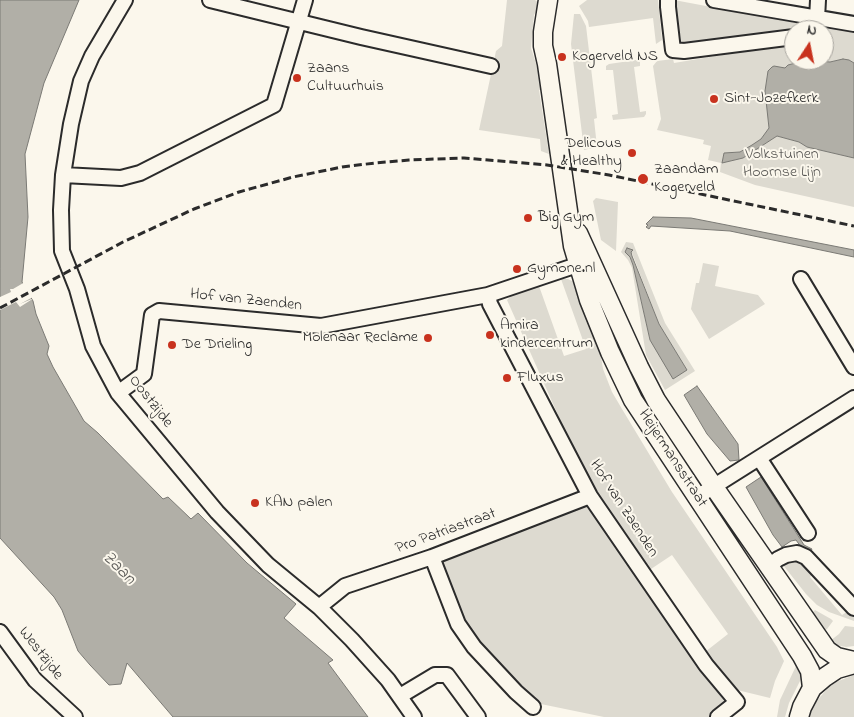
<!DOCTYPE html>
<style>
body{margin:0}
#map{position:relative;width:854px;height:717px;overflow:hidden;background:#fbf7ec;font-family:"Indie Flower",sans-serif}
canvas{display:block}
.north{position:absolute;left:784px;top:20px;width:50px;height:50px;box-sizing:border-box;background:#fbf7ec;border:1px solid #a8a59f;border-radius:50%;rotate:11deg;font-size:14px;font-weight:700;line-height:20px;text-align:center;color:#2b2b2b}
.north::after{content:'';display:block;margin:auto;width:18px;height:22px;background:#c8321e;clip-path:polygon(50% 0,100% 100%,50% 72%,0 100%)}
</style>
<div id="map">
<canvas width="854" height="717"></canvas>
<div class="north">N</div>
</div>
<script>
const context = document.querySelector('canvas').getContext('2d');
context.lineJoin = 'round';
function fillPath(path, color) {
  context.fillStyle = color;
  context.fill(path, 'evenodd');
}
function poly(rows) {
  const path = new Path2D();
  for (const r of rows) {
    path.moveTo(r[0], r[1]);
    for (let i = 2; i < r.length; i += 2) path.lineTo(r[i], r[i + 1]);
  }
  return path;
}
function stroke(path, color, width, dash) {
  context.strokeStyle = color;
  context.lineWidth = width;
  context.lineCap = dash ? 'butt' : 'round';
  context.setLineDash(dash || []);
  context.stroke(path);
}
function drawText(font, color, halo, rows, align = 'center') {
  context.font = font + ' "Indie Flower",sans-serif';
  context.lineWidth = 4;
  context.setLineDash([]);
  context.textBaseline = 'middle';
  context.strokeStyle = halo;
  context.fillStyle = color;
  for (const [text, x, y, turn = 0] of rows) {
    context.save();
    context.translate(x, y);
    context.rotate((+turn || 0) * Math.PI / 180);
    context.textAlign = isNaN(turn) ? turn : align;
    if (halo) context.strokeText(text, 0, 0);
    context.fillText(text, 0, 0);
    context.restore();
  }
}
fillPath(poly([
 [507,0,535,0,540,4,534,15,531,48,538,70,541,90,539,90,549,154,541,151,540,139,479,130,496,51,502,46],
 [587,0,658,0,662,40,656,44,653,18,589,27,588,21,579,6],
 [674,0,802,24,805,27,802,30,794,30,794,31,682,45],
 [574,14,580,14,586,26,597,118,594,119,597,147,584,150,571,44],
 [825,27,854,30,854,63,849,60,839,60,830,62,820,60,824,60],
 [794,43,794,60,807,60,788,65,768,122,770,128,761,139,752,145,740,152,730,153,722,162,743,158,777,136,799,142,807,147,854,158,854,207,755,185,720,172,721,163,708,160,711,146,703,144,704,140,657,130,661,119,653,66,657,61,673,59,674,63],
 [636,60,640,62,640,66,634,67,640,112,646,111,646,114,644,117,613,120,612,115,618,114,613,70,606,70,606,66,609,64],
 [596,198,618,202,616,251,601,240,593,201],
 [626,242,633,243,665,323,695,371,665,390,646,355,632,268,628,260,621,252],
 [628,251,632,253,659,324,687,370,650,340,633,265,630,257,628,255],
 [703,263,719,266,715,286,758,295,765,304,709,339,691,309,696,283,699,283],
 [561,279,568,279,574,282,578,287,586,317,601,356,603,369,612,392,622,409,672,492,777,647,784,661,775,681,770,698,729,688,705,652,728,634,672,555,648,571,603,506,582,469,507,300,512,295,539,286,564,356,586,349],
 [594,282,649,403,637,391,588,284],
 [586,507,591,511,724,701,722,708,709,717,604,717,536,703,469,635,435,560,577,508],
 [793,560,801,561,815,572,810,577,842,615,851,609,854,613,854,621,829,612,817,605,806,594,783,565],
 [815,610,831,619,833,621,827,629,823,631,811,614],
 [845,626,854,627,854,646,846,647,836,645,830,641,839,634],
 [796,666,801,675,801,679,789,703,785,717,777,717,780,700],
 [854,675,854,717,809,717,814,704,828,688,836,682]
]), '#dddad0');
const water = poly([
 [0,0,79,0,44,83,25,154,28,217,22,282,33,301,36,314,49,346,47,354,53,367,84,421,98,433,163,499,168,497,191,519,198,513,247,563,296,604,284,618,333,660,328,663,368,717,173,717,127,663,121,684,109,685,90,665,78,651,62,610,54,597,0,538,0,0],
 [843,59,849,60,854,63,854,158,807,147,799,142,777,136,743,158,722,163,724,153,740,152,752,145,761,139,769,128,765,91,768,71,772,67,774,66,785,68,788,65,807,60,830,62,843,59],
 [653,217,691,218,854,250,854,257,730,231,651,226,649,229,646,227,648,225,646,224,653,217],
 [627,248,633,250,631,252,632,256,659,324,687,370,673,379,650,340,633,265,630,257,625,252,627,248],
 [697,386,738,444,739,460,730,461,707,434,684,395,697,386],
 [761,477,804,545,812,549,811,551,801,547,796,540,791,541,782,547,773,535,746,487,761,477]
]);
fillPath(water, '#b1afa7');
stroke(water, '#7b7a75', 1);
fillPath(poly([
 [25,282,33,297,20,304,34,298,20,307,16,302,0,310,0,297,11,292,10,289,13,289]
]), '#fbf7ec');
const minor = poly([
 [125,0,92,56,81,81,71,124,63,175,61,210,62,251,77,289,93,346,118,393,217,512,268,565,319,607,352,640,388,680,414,717],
 [210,0,361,37,491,66],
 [668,0,668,7,673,50,684,51,794,37],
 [714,0,854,24],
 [813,30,817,19,818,0],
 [63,175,121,178,140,173,274,105,305,0],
 [801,279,854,367],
 [488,295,490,304,590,496,706,665,737,702,718,717],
 [118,393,144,374,152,315,159,311,321,326,488,295,586,262],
 [759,458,808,533],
 [697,497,854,398],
 [432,557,458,624,474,647,516,692,533,707],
 [769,566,778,559,786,555,797,553,806,557,854,608],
 [319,607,345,586,432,557,590,496],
 [0,632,35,680,75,717],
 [400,696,435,675,447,675,478,717]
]);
const major = poly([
 [548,0,543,32,543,46,547,64,573,246,589,300,610,352,633,400,802,656,810,671,812,688],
 [578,233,639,367,656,400,714,487,827,650,837,657,854,661],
 [799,717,802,707,812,688,825,677,837,669,854,664]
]);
stroke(minor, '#2b2b2b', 18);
stroke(major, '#2b2b2b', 21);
stroke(minor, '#fbf7ec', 14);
stroke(major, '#fbf7ec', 18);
stroke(poly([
 [0,308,123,242,194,209,239,192,293,177,342,167,375,163,409,160,464,158,547,165,609,175,854,226]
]), '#2b2b2b', 3, [8, 4]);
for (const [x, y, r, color] of [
 [562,57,5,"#c8321e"],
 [297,78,5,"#c8321e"],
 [714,99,5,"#c8321e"],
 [632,153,5,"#c8321e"],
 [643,179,6,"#c8321e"],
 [528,218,5,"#c8321e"],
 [517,269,5,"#c8321e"],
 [490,335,5,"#c8321e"],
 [428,338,5,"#c8321e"],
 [172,345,5,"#c8321e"],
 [507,378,5,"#c8321e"],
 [255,503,5,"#c8321e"]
]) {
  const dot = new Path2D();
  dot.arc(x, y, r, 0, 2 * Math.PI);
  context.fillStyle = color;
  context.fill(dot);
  stroke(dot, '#fbf7ec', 2);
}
drawText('16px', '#2b2b2b', '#fbf7ec', [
 ["Kogerveld NS",572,57],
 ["Zaans",307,69],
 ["Cultuurhuis",307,87],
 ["Sint-Jozefkerk",724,99],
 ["Delicous",622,144,"right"],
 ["& Healthy",622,162,"right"],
 ["Zaandam",654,170],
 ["Kogerveld",654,188],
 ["Big Gym",538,218],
 ["Gymone.nl",527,269],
 ["Amira",500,326],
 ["kindercentrum",500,344],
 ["Molenaar Reclame",418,338,"right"],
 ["De Drieling",182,345],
 ["Fluxus",517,378],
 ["KAN palen",265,503]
], 'left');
drawText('16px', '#585754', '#fbf7ec', [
 ["Volkstuinen",782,155],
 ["Hoornse Lijn",782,173]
]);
drawText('16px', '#2b2b2b', '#fbf7ec', [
 ["Hof van Zaenden",246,301,6],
 ["Oostzijde",150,402,52],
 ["Heijermansstraat",672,459,57],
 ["Hof van Zaenden",623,509,57],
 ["Pro Patriastraat",446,532,-20],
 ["Westzijde",40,654,52]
]);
drawText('italic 18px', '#5a5956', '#fbf7ec', [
 ["Zaan",118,569,45]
]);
</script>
